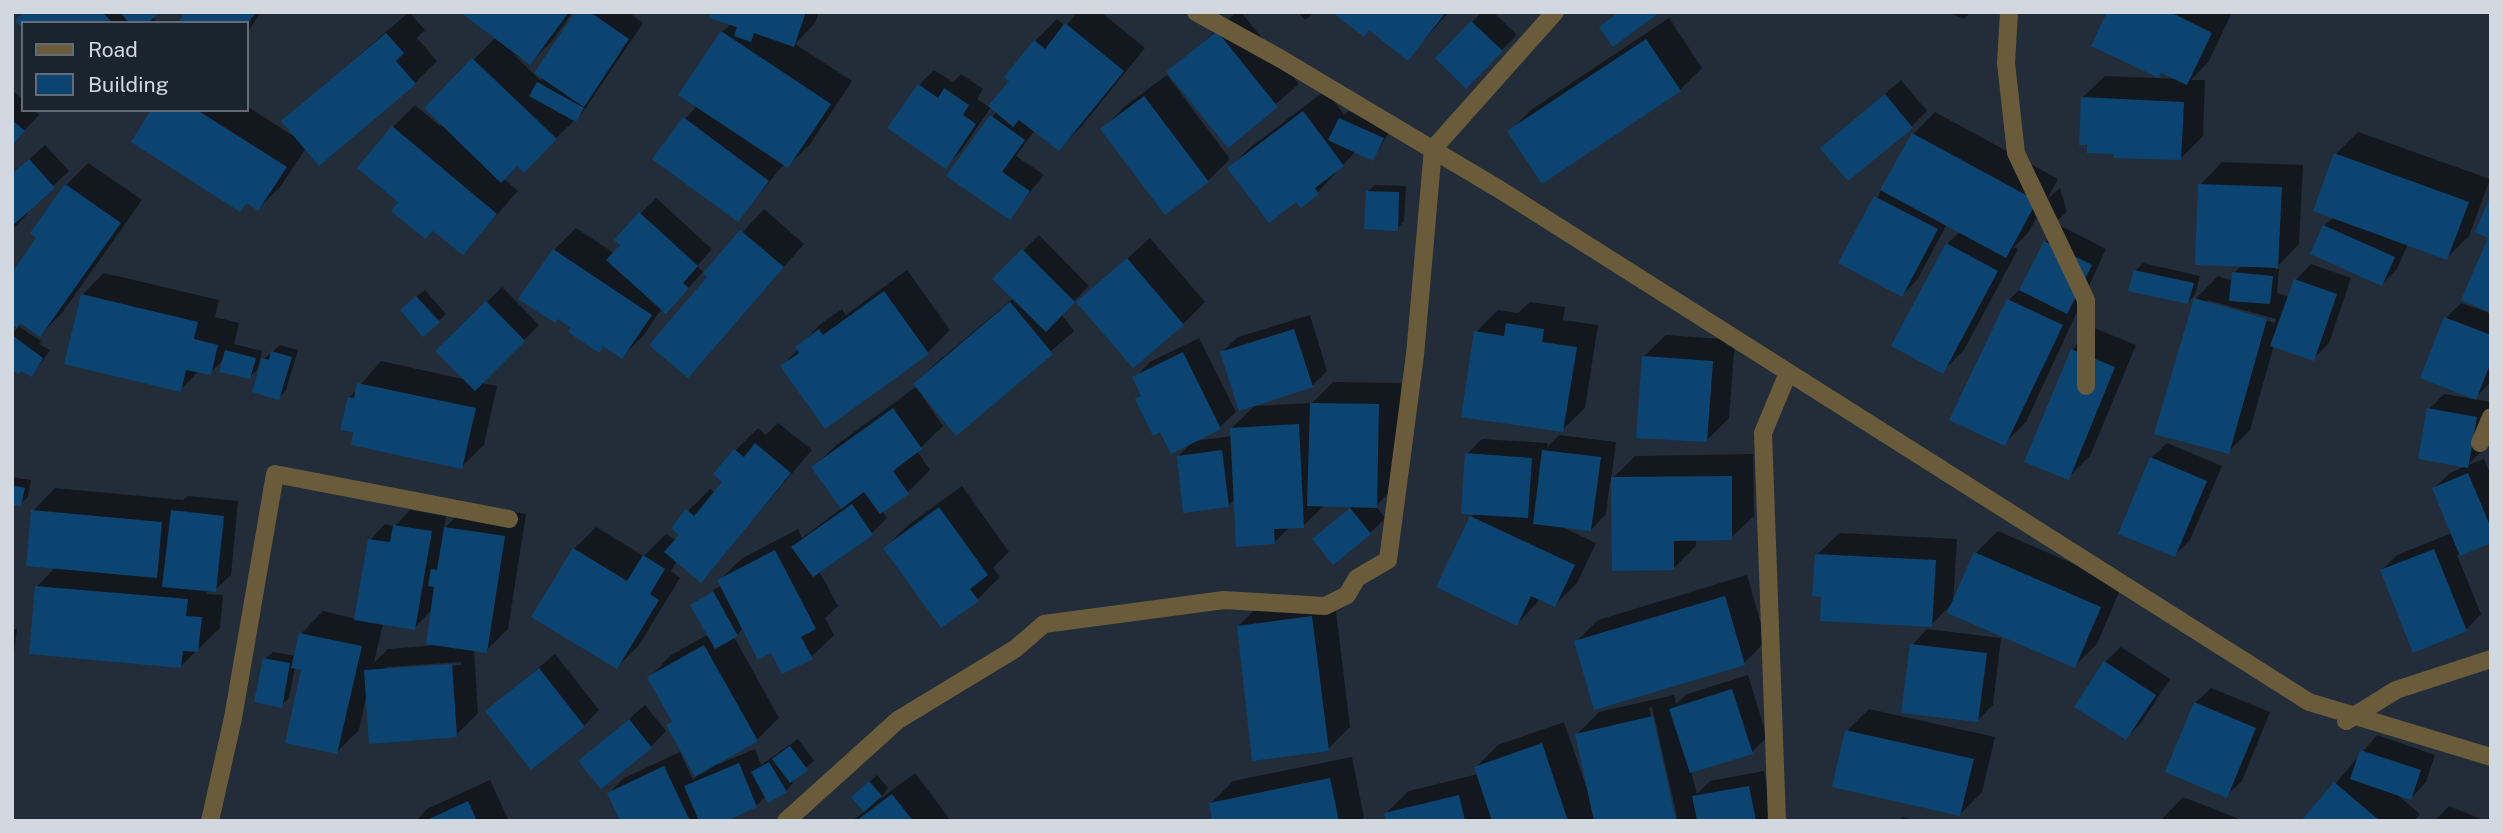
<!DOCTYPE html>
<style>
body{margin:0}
#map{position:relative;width:2503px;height:833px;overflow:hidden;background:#222d39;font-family:"Public Sans",sans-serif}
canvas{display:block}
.frame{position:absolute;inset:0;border:14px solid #d1d8e0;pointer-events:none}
.legend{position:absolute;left:21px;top:21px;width:228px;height:91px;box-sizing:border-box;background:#19242e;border:2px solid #636c75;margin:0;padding:9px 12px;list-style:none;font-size:21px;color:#d1d8e0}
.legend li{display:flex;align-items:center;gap:14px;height:35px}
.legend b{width:35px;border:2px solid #636c75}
</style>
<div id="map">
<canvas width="2503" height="833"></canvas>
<div class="frame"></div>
<ul class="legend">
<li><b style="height:9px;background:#6a5c3a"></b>Road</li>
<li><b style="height:19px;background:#0c4471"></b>Building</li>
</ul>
</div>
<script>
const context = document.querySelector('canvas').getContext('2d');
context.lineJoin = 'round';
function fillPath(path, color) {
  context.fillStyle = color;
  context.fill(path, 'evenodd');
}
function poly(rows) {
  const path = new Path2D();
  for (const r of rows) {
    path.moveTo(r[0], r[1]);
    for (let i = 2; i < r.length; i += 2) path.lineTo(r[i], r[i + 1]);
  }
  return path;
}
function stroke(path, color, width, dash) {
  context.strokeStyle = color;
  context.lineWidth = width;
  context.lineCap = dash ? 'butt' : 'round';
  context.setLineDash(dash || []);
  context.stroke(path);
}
fillPath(poly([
 [26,12,157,12,152,17,158,23,18,21],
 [187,12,261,12,247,33,247,23],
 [409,12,425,30,417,38,437,61,415,83,306,148,280,187,258,209,153,110,247,110,247,106,295,137,283,121],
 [462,12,573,12,552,41,530,63,513,54,541,81,577,12,628,12,643,23,583,112,546,148,517,164,503,178,518,191,463,253,401,202,393,127,415,105,440,126,442,124,426,108,495,38],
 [713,12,819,12,815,23,795,44,852,81,810,144,788,166,785,163,738,220,685,119,698,105,722,32,731,24],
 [1078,12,1101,12,1145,48,1081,127,1059,149,1035,130,1016,156,1044,175,1009,218,949,175,997,111,991,107,961,151,945,166,919,85,934,70,953,82,961,74,983,89,977,99,989,107,1011,81,1035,41,1057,19,1065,26],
 [1237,12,1241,12,1299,84,1228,145,1169,72],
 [1298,12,1315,12,1305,20],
 [1335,12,1449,12,1408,58,1370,29],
 [1482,12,1493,12,1517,35,1466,86,1437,58],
 [1948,12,1971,12,1964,19],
 [2109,12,2232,12,2209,61,2191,80,2205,80,2203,136,2181,158,2082,98,2105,76,2179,79,2163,72,2158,76],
 [1669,18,1702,68,1680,90,1509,132,1531,110],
 [1167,75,1230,159,1208,181,1102,130,1124,107],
 [1901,80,1927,111,1912,126,1823,148],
 [12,90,23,100,23,110,34,110,39,115,12,143],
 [1326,90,1344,115,1348,111,1390,131,1373,159,1356,151,1318,192,1301,206,1297,200,1229,168,1252,146],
 [1935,112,2058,179,2047,199,2060,188,2067,212,2059,219,2039,219,2039,213,2028,233,2014,247,2018,249,1964,350,1942,372,1947,244,1961,231,1947,224,1917,280,1902,295,1840,263,1913,134],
 [2358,132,2490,179,2469,236,2447,258,2408,244,2397,269,2382,284,2324,226,2334,217,2336,154],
 [45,145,69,171,25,212,27,214,12,230,12,175],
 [2222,162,2303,165,2299,244,2275,269,2279,269,2277,293,2290,297,2296,280,2311,264,2351,278,2329,343,2313,359,2274,345,2250,430,2228,452,2195,299,2218,276,2233,281,2234,273,2242,265,2200,185],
 [2207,300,2276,319,2275,323,2207,303],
 [88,163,142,200,62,313,40,335,20,322,17,325,41,341,39,344,50,350,32,375,22,369,12,368,12,333,19,327,12,323,39,237,66,185],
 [1375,185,1406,186,1404,221,1397,229,1367,192],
 [656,198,712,249,697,266,703,272,681,296,662,308,644,335,622,357,604,345,599,350,573,328,554,250,576,228,614,253,640,214],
 [2491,200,2491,382,2474,399,2491,402,2491,405,2482,451,2468,465,2484,459,2491,476,2491,541,2457,555,2481,614,2466,630,2382,570,2397,555,2452,533,2434,488,2450,473,2466,466,2429,409,2444,394,2473,399,2446,318,2461,303,2489,313,2490,311],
 [764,209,804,244,688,376,710,276,705,273],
 [2061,226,2106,249,2026,422,2004,444,1951,419,2009,300,2024,285,2045,242],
 [1039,235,1089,286,1061,314,1074,331,957,433,924,394,922,396,943,426,917,451,930,470,908,492,882,511,887,518,872,533,819,571,838,606,825,618,834,635,811,657,772,650,744,628,734,637,779,718,757,740,718,762,719,764,755,749,761,765,798,739,814,761,791,780,793,783,786,791,766,796,756,806,721,821,622,821,609,793,624,778,680,752,693,780,697,776,668,725,673,721,649,678,671,655,709,634,692,605,721,585,719,581,741,559,798,529,802,538,842,508,813,468,835,446,917,386,915,384,937,362,1014,298,995,279],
 [1150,238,1205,302,1183,324,1079,302],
 [2143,263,2200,276,2195,295,2188,302,2135,271],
 [907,270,950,330,928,352,825,426,782,367,819,325,842,309,846,315],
 [104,273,219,300,215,317,239,323,234,344,262,351,257,370,249,378,224,359,210,373,199,371,180,390,82,295],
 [502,287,539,325,481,383,497,386,484,445,461,467,355,431,349,398,381,361,467,380,438,351],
 [425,290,446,314,424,335,409,303],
 [1530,302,1565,307,1563,320,1598,325,1585,408,1562,430,1476,332,1498,310,1518,313],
 [1310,315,1327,371,1312,386,1222,352,1238,337],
 [2094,328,2136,345,2090,456,2068,478,2072,350],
 [1666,335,1735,340,1729,418,1707,440,1643,357],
 [1199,338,1236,412,1220,427,1195,441,1232,436,1232,428,1254,406,1312,403,1333,382,1401,383,1398,484,1376,506,1385,518,1370,533,1314,540,1352,506,1325,505,1303,526,1290,527,1274,543,1235,499,1228,506,1178,456,1193,442,1161,430,1137,400,1142,394,1134,378,1150,362],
 [280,345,298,350,286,390,278,398,264,359],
 [778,423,812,450,701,580,677,561,671,571,680,578,639,645,617,667,574,549,596,527,644,556,666,534,676,540,681,535,688,511,710,489,715,493,725,482,736,450,758,428,766,435],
 [1559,435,1616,442,1611,480,1635,456,1753,454,1754,516,1731,538,1696,539,1696,546,1674,568,1610,481,1606,514,1591,530,1562,527,1596,543,1577,583,1555,605,1541,598,1517,624,1471,517,1475,513,1467,454,1482,439,1547,443,1547,447],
 [2167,443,2222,466,2190,540,2175,555,2151,458],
 [12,477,31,480,28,497,20,504,12,503],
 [962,486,1009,552,993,568,1000,577,978,599,885,548,907,526],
 [55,488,183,500,188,496,238,501,231,575,215,590,208,590,207,594,223,595,220,628,181,666,37,586,56,567,33,511],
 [467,505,526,514,508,629,486,651,474,649,478,713,456,735,366,697,359,730,337,752,304,669,295,667,289,698,281,706,265,659,273,652,296,656,301,634,323,611,356,619,370,540,385,524,395,526,410,510,446,516,444,529],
 [433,609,437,645,388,649,374,663,383,623,414,628],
 [461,662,461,665,387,671,387,667],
 [1998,531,2122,585,2097,644,2075,666,1953,603,1931,625,1823,595,1817,555,1839,533,1957,539,1953,603,1976,553],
 [1747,575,1766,641,1744,663,1576,642,1598,620],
 [1334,595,1350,727,1328,749,1238,626,1261,604],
 [12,629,17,629,12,667],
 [1927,629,2001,638,1993,705,1978,720,1912,645],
 [2121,647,2170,679,2141,723,2126,738,2105,662],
 [555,654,599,710,584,726,487,711],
 [1748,675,1767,737,1752,752,1691,771,1697,794,1710,781,1764,771,1773,821,1678,821,1652,707,1649,708,1674,821,1388,821,1386,813,1409,791,1478,774,1476,767,1498,745,1564,722,1586,786,1588,786,1577,734,1599,712,1674,695,1676,704,1687,694],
 [2211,688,2270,712,2242,781,2226,796,2195,703],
 [645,705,666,731,651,747,580,761],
 [1869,709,1995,737,1982,792,1960,814,1847,731],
 [2377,735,2435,755,2426,782,2411,798,2394,792,2420,814,2414,821,2303,821],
 [1352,757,1364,817,1360,821,1214,821,1211,803,1233,781],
 [915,773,951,821,852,821,865,811,861,790,877,775,888,788,879,800],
 [490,780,509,821,416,821,427,809],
 [2183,797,2244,821,2160,821],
 [2449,806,2486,821,2434,821],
 [1902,817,1921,821,1898,821]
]), '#0007');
fillPath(poly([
 [24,12,102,12,113,23,23,23,23,28,15,21],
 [120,12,160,12,148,23,129,23],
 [185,12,256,12,247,25,247,23,178,23],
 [460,12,569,12,530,65],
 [575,12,590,12,629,39,584,107,534,73],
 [711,12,806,12,794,47,754,33,751,42,734,36,737,27,709,18],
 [1332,12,1446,12,1408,61,1369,30,1364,37],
 [1619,12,1660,12,1613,47,1599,27],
 [2107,12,2170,12,2212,33,2187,85,2161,73,2159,78,2091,46],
 [1471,21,1503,51,1466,89,1435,58],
 [1065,23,1124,71,1059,151,1019,120,1013,127,988,106,1009,81,1004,77,1034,40,1045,49],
 [721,31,831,104,788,168,678,95],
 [1217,31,1278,107,1228,148,1166,72],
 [386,33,404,53,396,61,416,84,319,166,281,121],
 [1646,39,1681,91,1542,184,1507,131],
 [472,58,557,139,524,173,517,166,501,183,424,108],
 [537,82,584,108,576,122,529,96],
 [918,84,938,98,944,88,969,105,963,115,976,124,946,169,887,128],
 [1885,94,1913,128,1848,181,1820,148],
 [1144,96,1209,182,1165,215,1100,129],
 [2081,97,2184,102,2181,160,2113,158,2114,154,2087,153,2087,145,2079,145],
 [151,110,197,110,287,167,258,211,247,203,240,212,131,142],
 [1303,111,1344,166,1315,188,1319,194,1301,208,1296,202,1269,223,1227,168],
 [990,115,1025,140,1002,172,1030,191,1010,220,946,176],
 [683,117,769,181,738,222,652,159],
 [1339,118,1384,138,1373,161,1328,140],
 [12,120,25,131,12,145],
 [392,126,497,214,463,255,433,231,425,239,391,211,398,202,357,168],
 [1912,133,2037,201,2006,258,1880,190],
 [2334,153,2469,202,2447,260,2313,211],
 [29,159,55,188,12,226,12,174],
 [65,184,121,223,40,337,20,323,17,328,12,325,12,272,36,238,30,233],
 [2198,184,2282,187,2278,268,2195,265],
 [1366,191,1399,192,1398,231,1364,229],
 [2491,195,2491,313,2461,300,2488,238,2475,232],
 [1874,196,1938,229,1902,297,1838,263],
 [639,212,698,266,683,283,689,288,666,314,606,260,620,245,614,240],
 [2323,225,2395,257,2382,286,2310,254],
 [740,230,784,267,688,378,649,345,707,277,703,273],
 [2044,241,2092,265,2067,314,2019,290],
 [1946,243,1998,271,1943,374,1891,346],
 [553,249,652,315,622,359,603,346,599,353,568,332,571,328,558,319,555,323,518,299],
 [1022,249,1075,302,1046,332,992,279],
 [1127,258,1184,325,1133,368,1076,302],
 [2134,270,2194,283,2188,304,2128,291],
 [2232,272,2273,276,2270,304,2229,301],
 [2294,279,2337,294,2314,361,2270,346],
 [884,291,929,354,825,429,780,366,799,353,795,347,819,329,823,335],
 [81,294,198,322,194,339,218,345,211,375,186,370,181,392,64,364],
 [416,296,440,322,423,337,400,310],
 [2194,298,2267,319,2229,454,2154,434],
 [2007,299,2063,325,2005,446,1949,420],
 [486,301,525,341,475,391,435,351],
 [1010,302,1053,354,956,436,913,384],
 [2444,317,2491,335,2491,362,2476,400,2420,378],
 [1506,323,1544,329,1542,342,1577,347,1563,432,1461,417,1474,331,1504,336],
 [1294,329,1313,387,1239,411,1220,352],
 [12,335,43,358,32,377,21,371,19,374,12,370],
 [2071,349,2115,367,2069,480,2024,462],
 [225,350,256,358,250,379,219,372],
 [271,351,292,357,279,400,252,392,262,358,269,360],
 [1183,352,1221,429,1171,454,1160,432,1153,436,1135,399,1141,396,1132,377],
 [1642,356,1713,361,1707,442,1636,438],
 [357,383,476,408,462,469,351,445,353,432,340,430,348,397,354,398],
 [1310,403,1379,404,1377,508,1307,506],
 [893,408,922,449,893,471,909,494,880,514,864,492,841,509,811,467],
 [2427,408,2477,417,2468,468,2418,459],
 [1299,424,1304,528,1274,529,1275,544,1236,547,1230,428],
 [755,443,791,473,701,583,664,552,679,535,671,528,686,509,694,516,722,482,713,474,734,449,744,457],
 [1222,450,1229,507,1183,513,1177,456],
 [1542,450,1601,457,1591,531,1533,524],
 [1465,453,1532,458,1528,518,1461,514],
 [2150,457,2207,481,2175,557,2118,534],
 [2468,473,2491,528,2491,543,2460,556,2432,488],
 [1732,476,1732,540,1674,541,1674,570,1612,571,1611,477],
 [12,485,25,488,21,506,12,505],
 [852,504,873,535,813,577,791,547],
 [939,507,988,575,970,589,979,601,941,628,883,548],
 [1350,508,1371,534,1333,565,1312,539],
 [31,510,162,522,157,578,26,566],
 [171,510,224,516,216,592,162,587],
 [1470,516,1575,565,1555,607,1531,596,1517,626,1436,587],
 [393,525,432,531,415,630,354,620,368,539,390,542],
 [444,527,505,536,487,653,426,644,434,587,428,586,431,569,437,570],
 [573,548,627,581,643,555,665,569,650,594,659,600,617,669,531,617],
 [2434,549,2467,631,2413,653,2380,570],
 [775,550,816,629,801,637,813,659,782,674,771,653,758,660,717,580],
 [1974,552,2101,607,2075,668,1947,613],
 [1815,554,1936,560,1932,627,1820,621,1821,597,1812,596],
 [35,586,188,599,186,616,202,617,198,652,183,651,181,668,29,654],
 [713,591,738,636,715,649,690,605],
 [1725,596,1745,665,1594,710,1574,641],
 [1312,616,1329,751,1252,761,1237,626],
 [299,633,362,646,337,754,285,743,301,670,291,668],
 [1910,644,1987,653,1978,722,1901,713],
 [704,645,758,741,695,777,666,725,672,722,647,677],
 [263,658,290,663,282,708,254,702],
 [2104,661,2156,695,2126,740,2074,707],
 [452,664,457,737,369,744,364,670],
 [539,668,585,727,531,770,485,711],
 [1732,689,1753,754,1690,773,1669,709],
 [2194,702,2256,728,2227,798,2165,772],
 [1653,716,1676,821,1594,821,1575,734],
 [629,719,652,748,601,789,578,761],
 [1845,730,1974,759,1960,816,1832,787],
 [1542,743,1568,821,1492,821,1474,767],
 [790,746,808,770,790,783,772,759],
 [2360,750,2421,770,2411,800,2350,779],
 [769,762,787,792,768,803,751,772],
 [739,763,757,807,726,821,699,821,684,786],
 [664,766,690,821,620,821,607,793],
 [1330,778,1339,821,1212,821,1209,803],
 [869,781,882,796,864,812,851,797],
 [2334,782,2380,821,2301,821],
 [1749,786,1756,821,1697,821,1692,796],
 [892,794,913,821,856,821],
 [1459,795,1465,821,1386,821,1384,813],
 [468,801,477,821,425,821]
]), '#0c4471');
stroke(poly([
 [1196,12,1281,59,1502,191,2309,702,2491,757],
 [2009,12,2006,63,2016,153,2086,300,2086,386],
 [2480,443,2491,417],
 [2346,721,2396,690,2491,659],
 [210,821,233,718,275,474,509,519],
 [786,821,898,720,1015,649,1044,624,1224,600,1325,606,1347,595,1357,578,1388,560,1415,355,1433,149,1555,12],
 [1777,821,1763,433,1788,373]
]), '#6a5c3a', 18);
</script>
